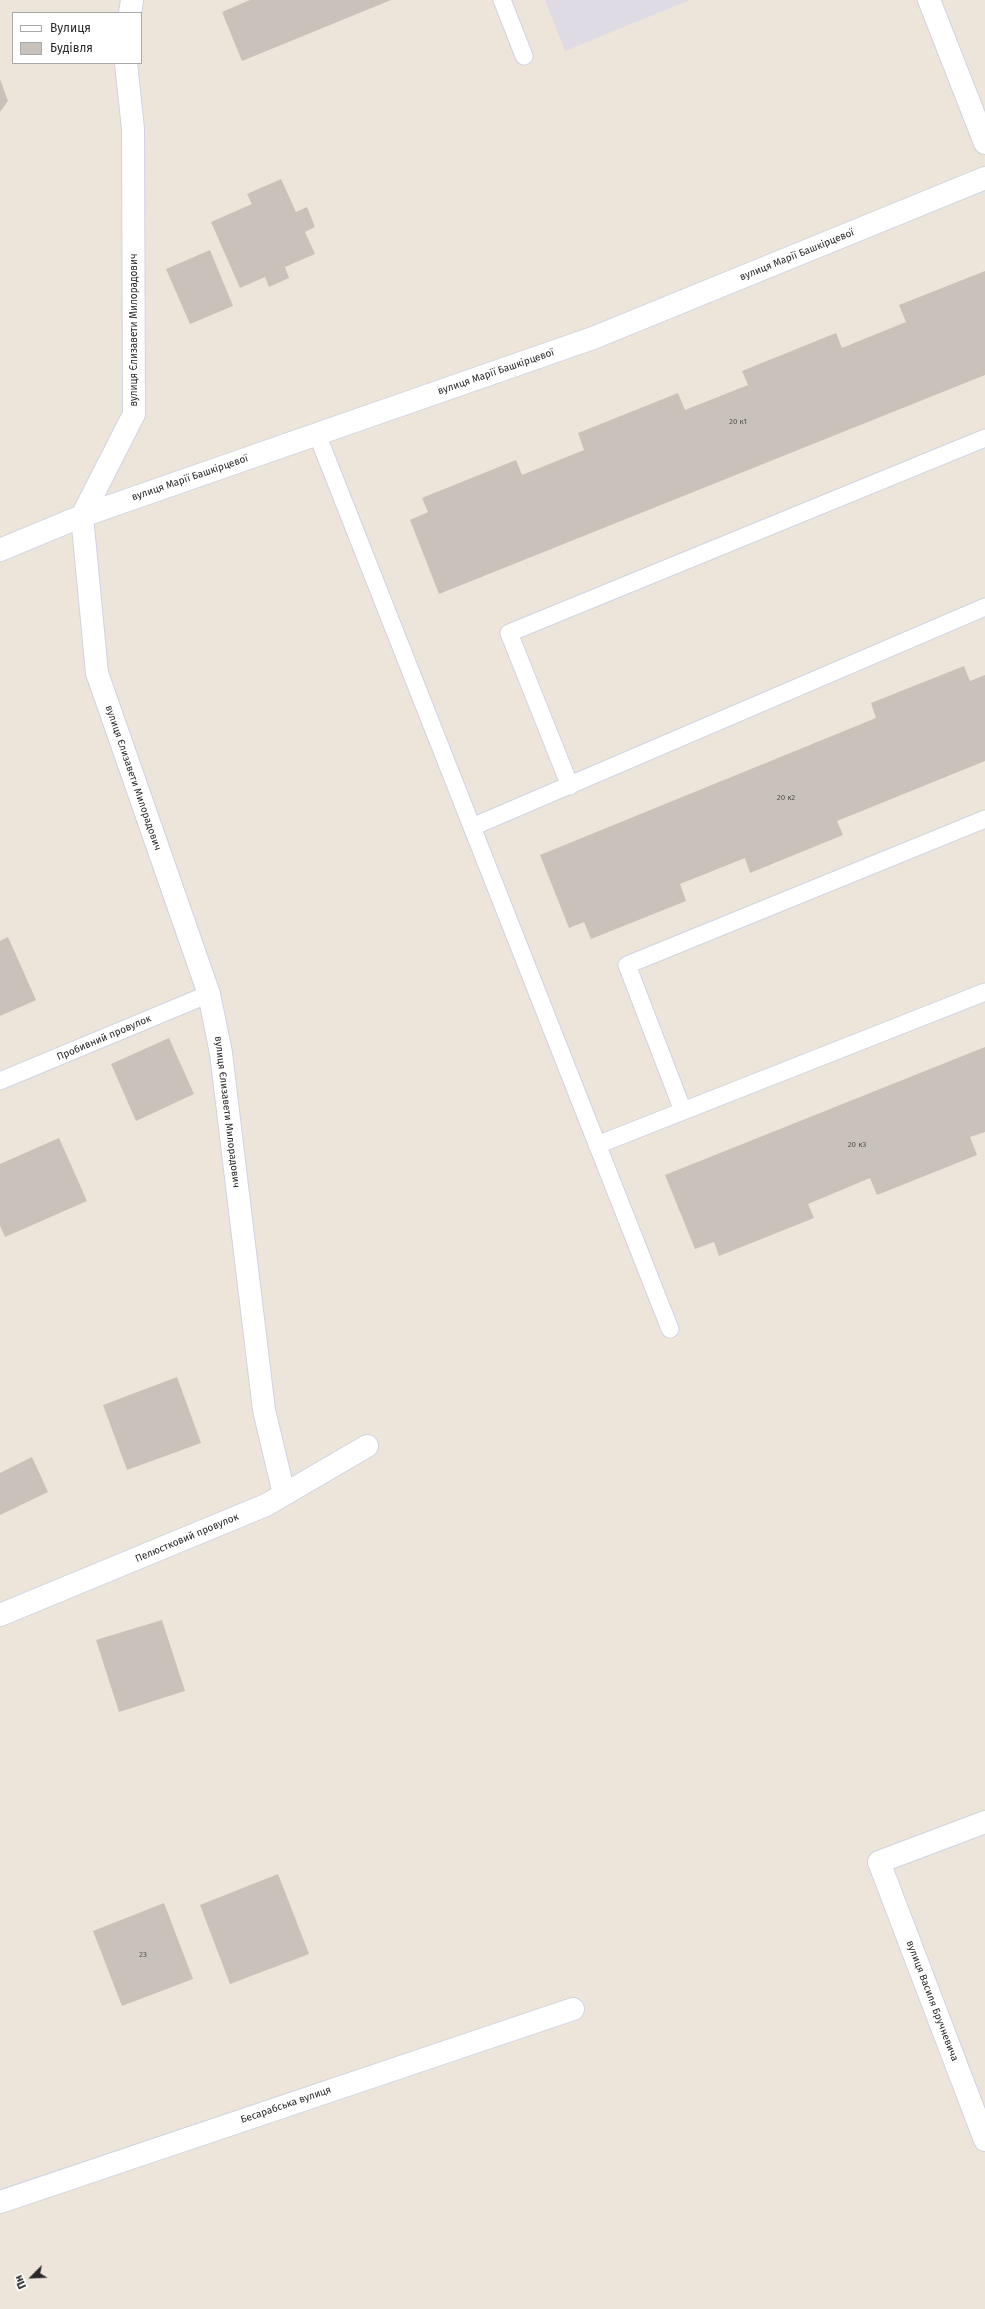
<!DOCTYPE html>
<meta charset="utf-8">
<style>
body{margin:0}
#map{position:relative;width:985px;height:2309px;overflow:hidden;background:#ede5da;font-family:"Fira Sans",sans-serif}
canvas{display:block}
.legend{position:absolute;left:12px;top:12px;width:130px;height:52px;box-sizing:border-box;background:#fff;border:1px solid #a9a9a9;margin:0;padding:5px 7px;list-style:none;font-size:12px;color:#292929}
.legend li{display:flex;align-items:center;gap:8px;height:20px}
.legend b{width:20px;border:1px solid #a9a9a9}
.north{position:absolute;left:12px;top:2257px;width:40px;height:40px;-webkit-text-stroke:3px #fff;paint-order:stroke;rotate:246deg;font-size:11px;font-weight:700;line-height:16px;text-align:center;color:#292929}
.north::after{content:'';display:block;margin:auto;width:14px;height:18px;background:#292929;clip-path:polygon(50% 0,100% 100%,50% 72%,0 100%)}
</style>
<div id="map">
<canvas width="985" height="2309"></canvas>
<ul class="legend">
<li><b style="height:5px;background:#fff"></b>Вулиця</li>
<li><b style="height:11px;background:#c8c2ba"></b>Будівля</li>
</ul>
<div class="north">Пн</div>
</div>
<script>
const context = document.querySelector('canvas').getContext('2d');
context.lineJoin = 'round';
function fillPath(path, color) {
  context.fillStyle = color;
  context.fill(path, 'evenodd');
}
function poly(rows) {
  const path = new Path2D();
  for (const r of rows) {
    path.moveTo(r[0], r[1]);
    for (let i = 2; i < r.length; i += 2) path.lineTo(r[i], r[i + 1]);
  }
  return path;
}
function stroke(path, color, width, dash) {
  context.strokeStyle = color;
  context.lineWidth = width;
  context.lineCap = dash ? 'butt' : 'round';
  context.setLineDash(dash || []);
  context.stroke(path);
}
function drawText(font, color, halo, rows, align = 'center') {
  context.font = font + ' "Fira Sans",sans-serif';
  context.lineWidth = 4;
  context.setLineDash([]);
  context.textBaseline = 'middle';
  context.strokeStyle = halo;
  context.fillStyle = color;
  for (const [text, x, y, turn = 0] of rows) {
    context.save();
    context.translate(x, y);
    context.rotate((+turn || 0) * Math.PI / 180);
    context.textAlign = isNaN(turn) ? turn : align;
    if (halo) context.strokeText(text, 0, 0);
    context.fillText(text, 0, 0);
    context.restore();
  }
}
fillPath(poly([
 [545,0,690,0,565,51]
]), '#dedbe5');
fillPath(poly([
 [250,0,391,0,242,61,222,12],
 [0,79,8,101,0,112],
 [281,179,296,212,307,207,315,227,305,232,315,254,285,267,289,278,269,287,265,277,240,288,211,222,252,204,247,194],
 [210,250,233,306,190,324,166,269],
 [985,271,985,375,439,594,410,520,428,512,422,498,516,460,522,475,584,450,578,433,678,393,685,410,748,385,742,371,836,333,842,348,906,322,899,305],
 [964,666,970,681,985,675,985,761,837,821,843,835,750,873,745,858,680,884,686,901,591,939,584,922,569,928,540,855,876,718,871,703],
 [8,937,36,1000,0,1016,0,941],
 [169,1038,194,1094,136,1121,111,1064],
 [985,1047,985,1132,970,1137,977,1155,877,1195,870,1178,808,1204,814,1218,719,1256,714,1242,695,1249,665,1175],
 [59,1138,87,1201,5,1237,0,1226,0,1164],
 [177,1377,201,1443,127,1470,103,1405],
 [32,1457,48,1492,0,1515,0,1473],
 [162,1620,185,1691,119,1712,96,1640],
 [278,1874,309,1954,230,1984,200,1905],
 [164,1903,193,1979,122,2006,93,1931]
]), '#c8c2ba');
const service = poly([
 [502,0,524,56],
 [317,434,670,1329],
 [570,786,509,633,985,438],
 [472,827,985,607],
 [0,1081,209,994],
 [683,1111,627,965,985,819],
 [597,1145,985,992]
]);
const minor = poly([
 [929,0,985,143],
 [130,13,132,0],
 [126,63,133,129,134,414,82,516,97,673,209,994,221,1053,264,1410,284,1494],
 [0,550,82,516,593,338,985,178],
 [0,1615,266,1505,367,1446],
 [985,1822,879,1862,985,2140],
 [0,2202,573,2009]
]);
stroke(service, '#cfd3e4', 19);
stroke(minor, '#cfd3e4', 24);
stroke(service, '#fff', 17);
stroke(minor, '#fff', 22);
drawText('8px', '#514f4d', null, [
 ["20 к1",738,422],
 ["20 к2",786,798],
 ["20 к3",857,1145],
 ["23",143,1955]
]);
drawText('10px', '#292929', '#fff', [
 ["вулиця Марії Башкірцевої",797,255,-22],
 ["вулиця Єлизавети Милорадович",134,330,-90],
 ["вулиця Марії Башкірцевої",496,372,-19],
 ["вулиця Марії Башкірцевої",190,478,-19],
 ["вулиця Єлизавети Милорадович",133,778,71],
 ["Пробивний провулок",104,1038,-23],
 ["вулиця Єлизавети Милорадович",227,1112,83],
 ["Пелюстковий провулок",187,1538,-23],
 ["вулиця Василя Бручневича",932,2001,69],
 ["Бесарабська вулиця",286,2105,-19]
]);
</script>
